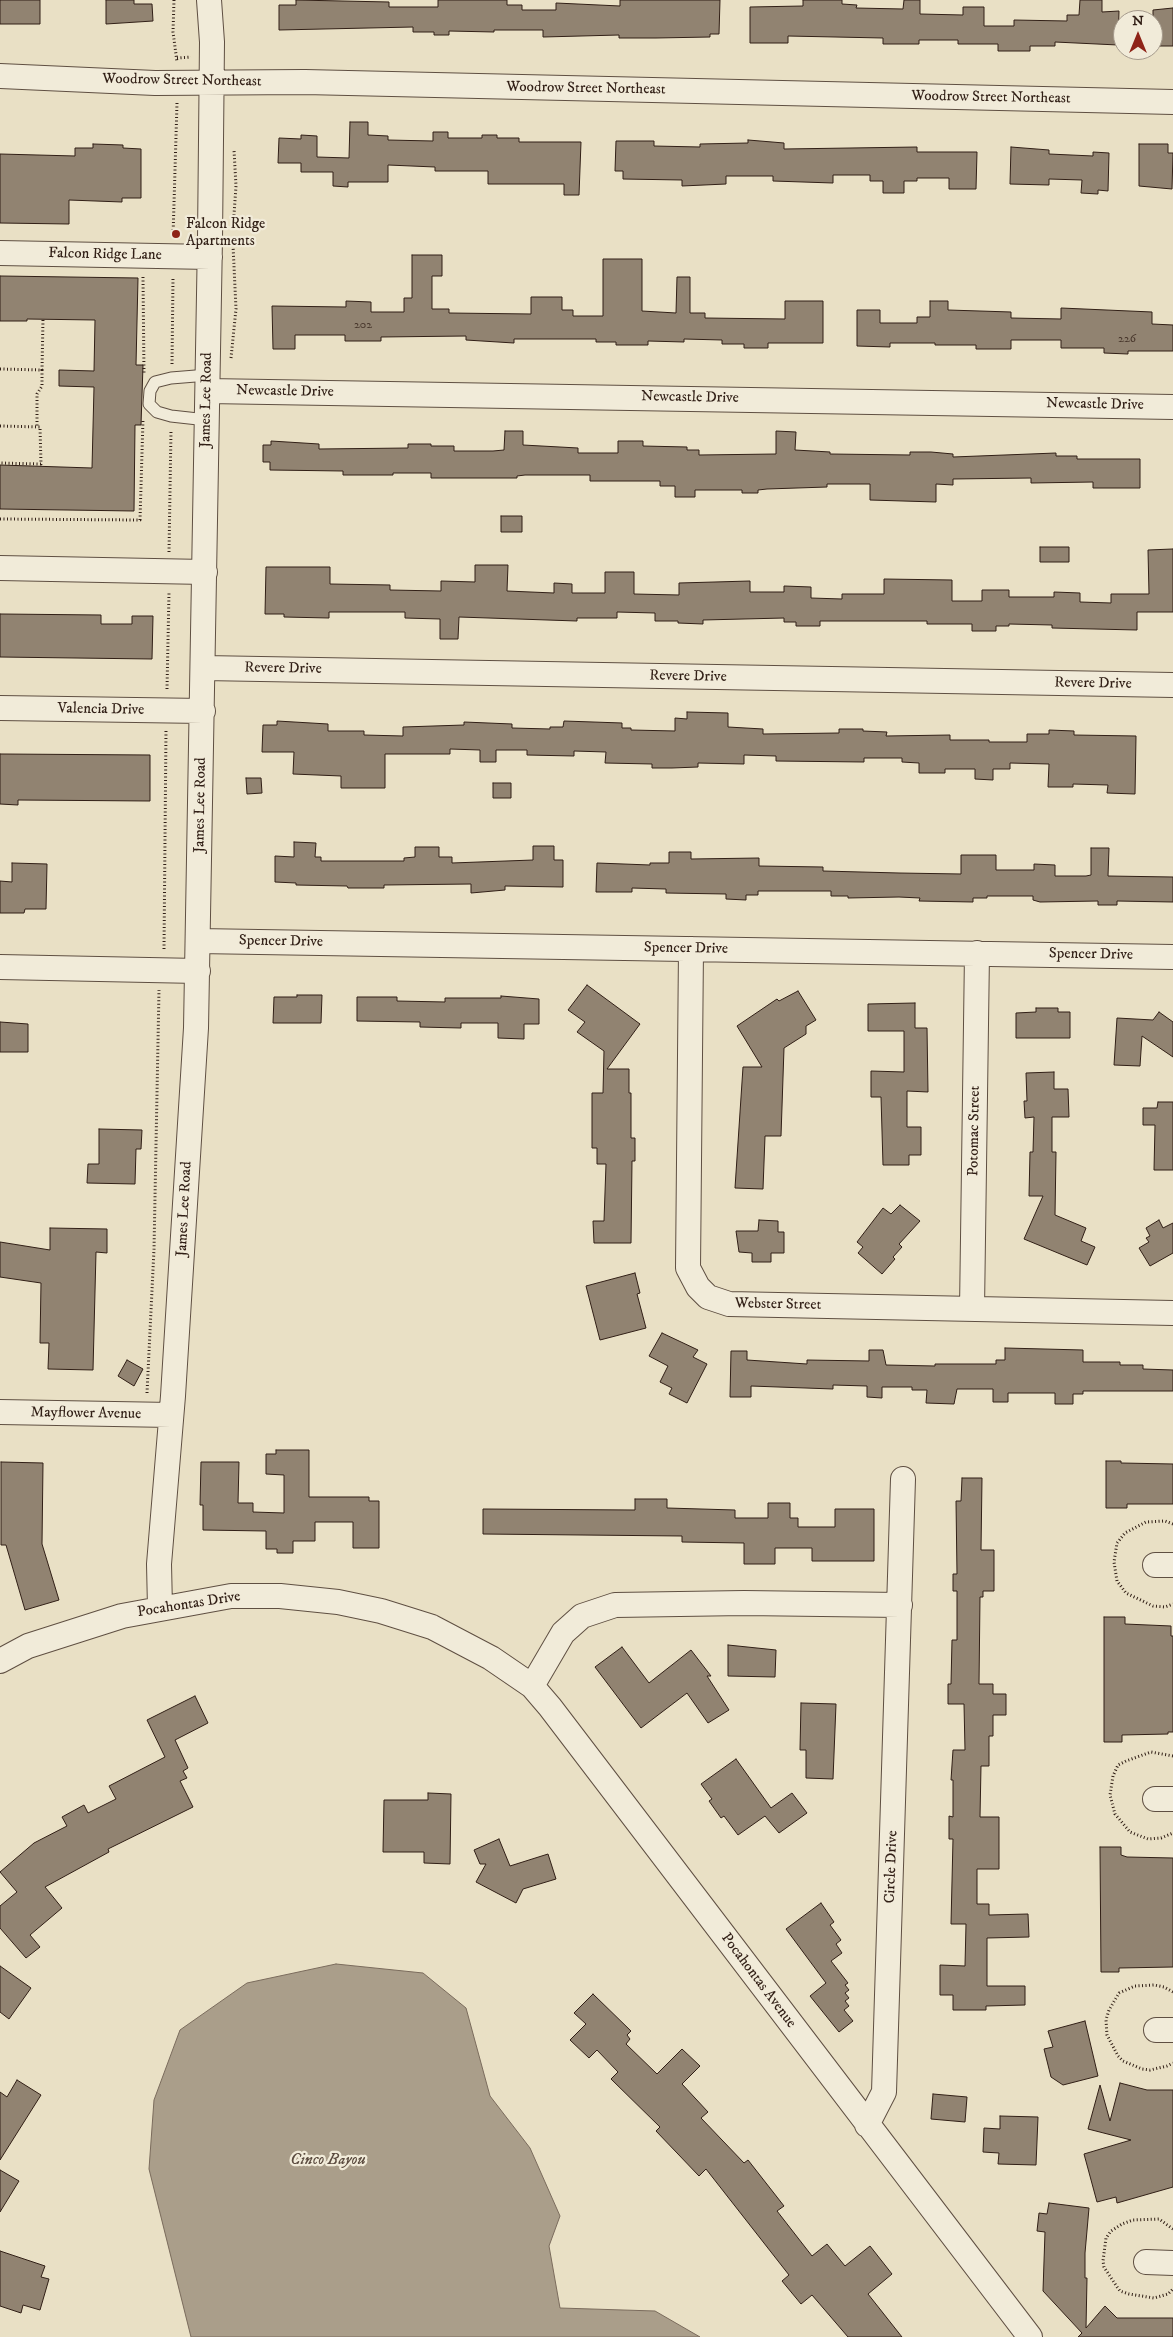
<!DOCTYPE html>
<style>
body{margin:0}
#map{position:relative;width:1173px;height:2337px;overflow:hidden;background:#e9e0c5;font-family:"IM FELL DW Pica",serif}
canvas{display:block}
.north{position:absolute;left:1113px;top:10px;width:50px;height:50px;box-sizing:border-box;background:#f1ebd9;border:1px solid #a4998b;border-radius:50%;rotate:0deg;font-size:14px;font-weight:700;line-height:20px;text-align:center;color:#311f16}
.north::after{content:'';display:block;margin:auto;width:18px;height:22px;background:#8f2418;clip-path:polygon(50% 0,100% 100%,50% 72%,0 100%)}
</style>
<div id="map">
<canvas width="1173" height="2337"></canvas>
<div class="north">N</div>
</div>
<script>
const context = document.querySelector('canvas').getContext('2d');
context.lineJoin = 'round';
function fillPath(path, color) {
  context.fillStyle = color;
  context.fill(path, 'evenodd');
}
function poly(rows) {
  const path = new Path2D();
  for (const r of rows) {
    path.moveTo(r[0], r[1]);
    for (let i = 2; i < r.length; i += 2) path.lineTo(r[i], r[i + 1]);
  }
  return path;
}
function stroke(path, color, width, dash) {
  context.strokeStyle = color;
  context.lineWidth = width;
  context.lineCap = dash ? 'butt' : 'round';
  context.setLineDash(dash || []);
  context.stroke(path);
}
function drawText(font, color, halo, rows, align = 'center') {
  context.font = font + ' "IM FELL DW Pica",serif';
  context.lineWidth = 4.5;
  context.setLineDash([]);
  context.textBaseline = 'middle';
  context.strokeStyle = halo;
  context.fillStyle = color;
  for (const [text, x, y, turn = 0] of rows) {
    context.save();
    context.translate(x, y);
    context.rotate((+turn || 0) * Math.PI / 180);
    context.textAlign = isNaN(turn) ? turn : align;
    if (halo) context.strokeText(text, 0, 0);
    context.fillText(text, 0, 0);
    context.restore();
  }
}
const water = poly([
 [336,1964,423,1973,466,2008,490,2096,530,2148,560,2216,549,2246,560,2308,655,2311,700,2337,191,2337,149,2169,154,2100,180,2030,247,1983,336,1964]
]);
fillPath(water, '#aa9e8a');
stroke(water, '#7a6b5c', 1);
const building = poly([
 [0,0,40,0,40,24,0,24,0,0],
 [106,0,134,0,134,4,152,4,153,21,106,24,106,0],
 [296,0,389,2,389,7,438,7,438,0,507,0,507,5,522,5,522,10,556,10,556,3,620,6,620,0,720,0,719,34,710,34,710,37,656,38,619,38,619,35,543,37,543,30,494,30,494,32,449,31,449,35,434,35,434,32,413,32,413,27,279,30,279,5,296,5,296,0],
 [803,0,842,0,842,4,857,5,856,8,903,9,904,0,920,0,920,14,963,15,963,7,984,7,984,26,1014,26,1014,20,1067,21,1067,15,1079,15,1080,0,1102,0,1102,12,1119,11,1118,45,1055,42,1055,46,1030,46,1030,51,998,51,998,44,958,44,958,40,919,40,919,44,883,44,883,38,788,36,788,43,750,43,750,7,803,6,803,0],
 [1173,8,1173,46,1153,46,1153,10,1173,8],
 [350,122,368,122,368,135,388,136,388,140,433,141,433,132,448,132,448,138,482,138,482,135,497,135,497,138,519,138,519,142,581,142,579,195,564,195,564,184,488,184,488,171,435,171,435,167,388,165,388,182,348,182,348,187,333,186,333,172,301,172,301,163,278,163,279,138,301,139,301,135,317,136,317,157,349,158,350,122],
 [748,140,784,143,784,149,917,147,917,152,977,152,976,189,949,189,949,178,917,178,917,181,904,181,904,193,883,193,883,181,870,181,870,175,833,175,833,183,773,181,773,176,726,176,726,184,682,186,682,180,623,179,623,171,615,171,616,141,654,141,654,146,700,147,700,144,748,143,748,140],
 [93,144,123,145,123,148,141,149,141,198,122,198,122,202,69,200,69,224,0,223,0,154,75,156,75,148,93,148,93,144],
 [1139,144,1168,144,1168,153,1173,153,1172,189,1139,186,1139,144],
 [1011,147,1049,150,1049,154,1093,156,1093,152,1109,153,1108,191,1098,190,1098,194,1081,193,1082,180,1049,179,1049,185,1010,184,1011,147],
 [412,255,442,255,442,276,432,276,432,309,449,309,449,313,531,314,531,297,562,297,562,310,573,310,573,316,603,316,603,259,642,259,642,311,676,313,677,277,690,277,690,313,705,313,705,318,785,319,785,301,823,301,823,343,768,343,768,348,744,348,744,344,722,344,722,340,684,339,684,342,648,341,648,345,616,345,616,342,596,342,596,339,514,339,514,343,466,340,466,336,381,337,381,341,345,341,345,335,295,335,295,349,273,349,272,306,346,307,346,301,371,302,371,312,404,312,404,298,412,298,412,255],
 [0,276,138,278,136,365,143,365,141,425,135,425,134,511,0,509,0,465,92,468,94,387,59,386,59,370,94,371,95,320,27,319,27,321,0,321,0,276],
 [930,301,948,301,948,310,1011,312,1011,318,1061,319,1061,308,1152,312,1152,324,1173,325,1173,351,1128,351,1128,354,1104,353,1104,348,1061,348,1061,340,1011,340,1011,349,976,349,976,345,935,345,935,343,890,343,890,347,857,346,857,310,880,310,880,323,917,323,917,317,930,317,930,301],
 [505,431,523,431,523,445,578,448,578,453,618,453,618,441,643,441,643,446,687,447,687,450,699,450,699,455,776,454,776,431,796,432,795,450,830,452,830,454,910,455,910,452,931,452,953,454,953,457,1056,453,1056,456,1077,456,1077,459,1140,459,1140,488,1093,488,1093,482,1031,483,1031,478,953,479,953,485,936,484,936,502,870,500,870,484,827,484,827,487,767,489,758,490,758,493,742,493,742,490,695,490,695,497,675,497,675,486,660,486,660,481,590,481,590,475,525,475,517,476,517,478,431,478,431,473,393,473,393,475,343,475,343,471,270,470,270,462,263,462,263,445,271,445,271,441,319,444,319,449,408,448,408,444,431,444,431,446,454,446,454,451,493,451,504,450,505,431],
 [501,516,522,516,522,532,501,532,501,516],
 [1040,547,1069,547,1069,562,1040,562,1040,547],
 [1173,549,1173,612,1137,612,1137,630,1052,628,1052,625,1009,624,1009,626,996,626,996,631,972,631,972,624,927,624,927,621,820,621,820,626,796,626,796,622,784,622,784,618,703,620,703,624,678,623,678,621,655,621,655,613,617,612,617,618,577,618,577,621,459,617,458,639,440,639,440,619,405,618,405,612,329,612,329,618,284,617,284,614,265,614,266,567,330,567,330,584,390,585,390,590,441,591,441,581,475,582,475,565,508,565,507,591,554,593,554,583,572,584,572,593,605,593,605,572,634,572,634,594,679,595,679,583,750,581,750,592,784,592,784,586,811,587,811,598,842,599,842,594,884,594,884,579,952,580,952,601,982,601,982,590,1009,590,1009,597,1054,597,1054,592,1080,593,1080,602,1111,603,1111,594,1149,594,1148,550,1173,549],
 [0,614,101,615,101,624,132,624,132,616,153,616,152,659,0,657,0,614],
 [687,712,728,713,728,727,763,729,763,734,839,733,839,729,863,729,863,731,887,732,886,736,950,735,950,740,989,740,989,742,1027,742,1027,734,1049,734,1049,730,1074,731,1074,735,1136,736,1135,794,1107,793,1108,785,1073,784,1073,787,1048,787,1049,764,1010,763,1010,769,993,769,993,780,975,779,975,769,945,769,945,773,919,773,919,763,902,762,902,758,864,758,864,762,776,761,776,756,744,755,744,764,698,763,698,767,672,768,652,768,652,764,605,763,606,752,574,751,574,756,527,755,527,750,496,750,496,762,480,762,480,750,450,749,450,754,385,754,385,788,341,788,341,776,293,774,294,752,262,752,263,725,277,725,277,721,328,724,328,731,364,731,364,735,403,736,403,727,464,725,464,722,512,724,512,728,550,729,550,727,563,727,564,721,622,723,622,728,631,728,631,730,675,731,675,718,687,719,687,712],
 [0,754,150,755,150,801,18,800,18,805,0,804,0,754],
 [246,778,261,778,262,793,247,794,246,778],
 [493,783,511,783,511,798,493,798,493,783],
 [294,842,316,843,315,857,321,857,321,861,404,861,404,858,415,857,415,847,439,847,439,857,452,857,452,863,533,860,533,846,554,846,554,860,563,860,563,887,505,886,505,890,471,893,471,884,384,885,384,888,348,888,347,886,296,885,296,883,275,882,275,856,294,857,294,842],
 [1091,848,1109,848,1108,876,1173,877,1173,902,1117,901,1117,905,1098,905,1098,901,1040,902,1033,900,1033,896,987,896,987,898,973,898,973,902,919,901,920,898,899,897,848,898,848,896,831,896,831,891,758,891,758,895,746,895,746,900,726,899,726,894,666,893,666,889,632,888,632,892,596,892,597,863,650,865,650,863,669,863,669,852,691,852,691,859,759,858,759,866,823,867,823,871,899,873,961,874,961,855,996,855,996,870,1034,870,1034,864,1055,865,1055,876,1086,876,1091,875,1091,848],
 [12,863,47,864,46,909,25,909,24,913,0,913,0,881,12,882,12,863],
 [587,985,640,1024,607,1069,629,1069,629,1093,631,1093,631,1138,635,1138,635,1161,632,1161,631,1243,594,1243,593,1221,604,1221,606,1164,597,1164,597,1148,592,1148,592,1093,603,1093,604,1051,577,1032,585,1022,568,1010,587,985],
 [798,991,816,1020,806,1026,806,1034,784,1048,781,1136,765,1136,763,1189,735,1188,743,1067,762,1067,737,1026,777,999,779,1001,798,991],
 [297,995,322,995,321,1023,273,1023,274,997,297,997,297,995],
 [501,996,539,999,539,1024,524,1024,524,1039,498,1038,498,1023,461,1023,461,1028,420,1027,420,1022,357,1021,357,997,397,997,397,1001,445,1002,445,998,501,998,501,996],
 [915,1003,915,1028,927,1028,928,1092,907,1091,907,1127,921,1127,921,1155,909,1155,909,1165,883,1165,881,1097,871,1097,871,1071,904,1072,904,1031,868,1031,868,1004,915,1003],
 [1036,1008,1058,1008,1058,1012,1070,1012,1070,1038,1016,1038,1016,1013,1036,1012,1036,1008],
 [1159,1012,1173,1022,1173,1057,1142,1036,1140,1066,1114,1065,1117,1018,1153,1020,1159,1012],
 [0,1022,28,1024,28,1052,0,1052,0,1022],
 [1054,1072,1054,1089,1068,1089,1069,1117,1052,1117,1052,1152,1056,1152,1055,1215,1086,1228,1081,1241,1095,1247,1087,1265,1024,1239,1043,1196,1029,1196,1030,1152,1033,1152,1034,1117,1025,1118,1024,1101,1027,1101,1026,1073,1054,1072],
 [1158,1102,1173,1102,1173,1170,1154,1170,1155,1125,1143,1125,1143,1108,1157,1108,1158,1102],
 [99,1129,142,1130,141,1149,136,1149,135,1184,87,1183,88,1164,99,1164,99,1129],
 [900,1205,920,1221,899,1244,902,1247,893,1257,895,1259,882,1274,858,1253,863,1247,857,1242,883,1208,891,1214,900,1205],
 [759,1220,778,1221,778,1232,784,1232,784,1253,771,1253,771,1262,752,1262,752,1253,739,1252,736,1231,758,1231,759,1220],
 [1159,1220,1163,1228,1173,1223,1173,1253,1150,1266,1139,1248,1149,1242,1146,1238,1150,1236,1146,1228,1159,1220],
 [50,1228,107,1229,107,1253,96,1252,93,1370,48,1369,49,1343,40,1343,41,1283,0,1277,0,1242,50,1250,50,1228],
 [635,1273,640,1293,637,1294,646,1328,600,1340,586,1286,635,1273],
 [662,1333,698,1350,693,1357,707,1364,687,1403,669,1394,672,1388,660,1382,668,1366,649,1356,662,1333],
 [1005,1348,1083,1350,1083,1362,1120,1362,1120,1365,1143,1365,1143,1369,1173,1370,1173,1391,1083,1391,1083,1394,1073,1394,1073,1404,1055,1404,1055,1393,1008,1393,1008,1402,993,1402,993,1389,957,1389,954,1404,926,1403,927,1390,912,1390,912,1387,882,1387,882,1398,867,1397,867,1386,833,1385,833,1389,751,1386,751,1397,730,1397,731,1351,747,1351,747,1360,807,1364,807,1360,869,1361,869,1350,883,1350,886,1365,935,1366,935,1364,996,1364,996,1360,1005,1360,1005,1348],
 [127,1360,143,1369,134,1386,118,1376,127,1360],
 [276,1450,309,1450,309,1497,369,1497,369,1501,379,1501,379,1548,353,1548,353,1522,315,1522,315,1541,293,1541,293,1553,277,1553,277,1549,266,1549,266,1531,203,1530,203,1505,200,1505,201,1462,239,1462,238,1503,253,1503,253,1512,284,1513,284,1475,266,1474,266,1454,276,1454,276,1450],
 [1106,1461,1121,1461,1121,1463,1173,1464,1173,1504,1127,1504,1127,1508,1106,1508,1106,1461],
 [1,1462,43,1463,42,1544,59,1600,25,1610,6,1545,1,1545,1,1462],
 [962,1478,982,1478,981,1550,994,1550,994,1591,983,1591,983,1597,980,1597,979,1684,993,1684,993,1694,1006,1694,1006,1715,993,1715,993,1736,989,1736,989,1766,981,1766,980,1817,999,1817,999,1869,977,1869,977,1904,989,1904,989,1915,1028,1914,1029,1937,987,1938,987,1986,1025,1986,1025,2005,986,2006,986,2010,953,2010,953,1995,940,1995,940,1965,965,1966,966,1924,951,1924,953,1839,949,1839,949,1816,953,1817,953,1780,951,1780,953,1750,965,1750,964,1704,948,1704,948,1684,951,1684,952,1640,957,1640,957,1591,953,1591,953,1574,957,1574,956,1501,961,1501,962,1478],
 [635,1499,667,1499,667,1508,735,1510,735,1518,768,1518,768,1503,790,1503,790,1518,798,1518,798,1527,835,1527,835,1509,874,1509,874,1561,812,1561,812,1548,775,1548,775,1564,744,1564,744,1543,682,1542,682,1536,483,1534,483,1509,635,1510,635,1499],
 [1104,1617,1125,1617,1125,1624,1171,1626,1171,1636,1173,1636,1173,1732,1168,1732,1168,1734,1122,1735,1122,1742,1104,1742,1104,1617],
 [728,1645,776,1650,775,1677,728,1676,728,1645],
 [622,1647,649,1683,691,1650,711,1676,707,1676,729,1710,708,1723,687,1693,641,1728,595,1667,622,1647],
 [195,1696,208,1723,175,1740,188,1768,183,1771,187,1778,180,1781,193,1807,108,1849,109,1852,45,1887,62,1908,30,1935,40,1947,26,1958,0,1928,0,1906,17,1892,0,1872,34,1843,67,1826,62,1817,84,1805,88,1813,116,1799,109,1786,165,1757,147,1720,195,1696],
 [801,1703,836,1704,833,1779,806,1778,806,1750,800,1750,801,1703],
 [736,1759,771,1808,792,1793,807,1813,779,1833,765,1816,738,1835,724,1816,721,1818,709,1801,712,1799,701,1784,736,1759],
 [428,1793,451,1794,450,1864,424,1863,424,1852,383,1852,384,1800,428,1800,428,1793],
 [499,1839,510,1866,548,1854,556,1879,523,1889,516,1903,476,1882,486,1864,480,1864,474,1850,499,1839],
 [1100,1847,1121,1847,1121,1855,1127,1857,1173,1858,1173,1967,1119,1968,1119,1972,1101,1972,1100,1847],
 [821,1903,834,1922,830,1925,841,1940,836,1944,842,1953,831,1961,848,1983,845,1985,849,1990,845,1993,849,1998,845,2001,849,2006,844,2010,853,2021,839,2032,810,1996,826,1983,786,1929,821,1903],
 [0,1966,31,1988,9,2019,0,2012,0,1966],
 [593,1994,631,2031,627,2035,630,2039,626,2044,657,2074,682,2049,700,2066,682,2084,708,2112,701,2118,744,2163,748,2160,784,2206,777,2211,812,2256,827,2244,845,2266,870,2246,892,2274,868,2294,902,2337,848,2337,812,2295,801,2304,782,2281,789,2275,706,2169,699,2176,656,2131,660,2127,611,2079,618,2072,597,2050,589,2058,570,2040,586,2024,574,2013,593,1994],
 [1085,2021,1098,2076,1063,2085,1051,2077,1044,2049,1053,2047,1048,2031,1085,2021],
 [17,2080,41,2095,0,2160,0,2092,7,2097,17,2080],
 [1120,2083,1147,2090,1173,2090,1173,2187,1117,2203,1116,2197,1097,2202,1084,2154,1131,2140,1088,2129,1100,2085,1110,2121,1120,2083],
 [933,2094,967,2097,965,2122,931,2119,933,2094],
 [1000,2116,1038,2117,1036,2165,998,2164,999,2153,983,2152,984,2128,1000,2129,1000,2116],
 [0,2170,19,2181,0,2212,0,2170],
 [1049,2203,1089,2208,1085,2253,1085,2278,1087,2278,1086,2328,1105,2306,1117,2318,1173,2318,1173,2337,1078,2337,1082,2333,1043,2291,1045,2232,1037,2231,1039,2213,1047,2214,1049,2203],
 [0,2251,45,2266,41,2277,49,2279,40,2310,23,2305,21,2313,0,2306,0,2251]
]);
fillPath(building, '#918371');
stroke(building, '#311f16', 1);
const lane = poly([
 [207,420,171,416,157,412,149,404,150,391,155,382,171,378,208,375]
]);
const street = poly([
 [0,76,155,83,305,82,1173,102],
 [0,253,210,257],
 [208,391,1173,407],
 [0,568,205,572],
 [204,668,1173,685],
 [0,708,203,711],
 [198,941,1173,957],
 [691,949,688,1268,698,1287,708,1297,729,1304,1173,1313],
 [0,967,198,971],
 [972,1309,977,953],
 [0,1412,171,1415],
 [1155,1565,1173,1565],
 [160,1608,159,1564,173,1396,196,1028,210,238,212,42,209,0],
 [0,1661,28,1646,122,1616,231,1596,280,1596,338,1602,381,1611,432,1627,491,1658,532,1686,550,1707,1030,2337],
 [532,1686,563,1633,582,1616,615,1605,744,1603,900,1605],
 [1155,1799,1173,1799],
 [1156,2030,1173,2030],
 [867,2125,884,2092,903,1479],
 [1146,2262,1173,2263]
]);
stroke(lane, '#5f4f42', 13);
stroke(street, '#5f4f42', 26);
stroke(poly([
 [174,0,173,32,177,62],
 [177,58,191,57],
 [233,229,236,186,234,150],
 [173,237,177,103],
 [143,277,144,373],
 [231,358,236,309,233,245],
 [172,364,173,278],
 [0,369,42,370,42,386,37,394,37,427],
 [42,370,43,319],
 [0,426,40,427,41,464,0,463],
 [0,519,140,520,143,419],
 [169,552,171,430],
 [167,689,169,593],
 [164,949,166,730],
 [147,1393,154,1249,159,990],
 [1173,1524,1165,1521,1146,1522,1125,1533,1117,1543,1114,1562,1117,1581,1126,1593,1153,1606,1165,1607,1173,1604],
 [1173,1756,1151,1752,1126,1761,1118,1765,1113,1776,1110,1795,1115,1814,1130,1832,1148,1839,1161,1838,1173,1833],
 [1173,1992,1164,1987,1154,1985,1135,1986,1119,1993,1109,2010,1106,2020,1107,2035,1118,2056,1123,2061,1142,2069,1150,2070,1167,2066,1173,2063],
 [1173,2229,1159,2219,1133,2220,1122,2224,1111,2231,1106,2238,1103,2261,1104,2267,1117,2287,1120,2291,1129,2294,1154,2298,1168,2294,1173,2289]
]), '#311f16', 3, [1, 2.5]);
stroke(lane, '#f1ebd9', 11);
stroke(street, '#f1ebd9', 24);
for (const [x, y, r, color] of [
 [176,234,5,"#8f2418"]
]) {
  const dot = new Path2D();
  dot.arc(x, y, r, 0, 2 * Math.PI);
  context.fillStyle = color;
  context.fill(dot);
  stroke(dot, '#f1ebd9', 2);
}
drawText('12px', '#49382d', null, [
 ["202",363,326],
 ["226",1127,340]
]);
drawText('15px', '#311f16', '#f1ebd9', [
 ["Woodrow Street Northeast",182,81,1],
 ["Woodrow Street Northeast",586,89,1],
 ["Woodrow Street Northeast",991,98,1],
 ["Falcon Ridge Lane",105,255,1],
 ["Newcastle Drive",285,392,1],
 ["Newcastle Drive",690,398,1],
 ["James Lee Road",207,400,-89],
 ["Newcastle Drive",1095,405,1],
 ["Revere Drive",283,669,1],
 ["Revere Drive",688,677,1],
 ["Revere Drive",1093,684,1],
 ["Valencia Drive",101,710,1],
 ["James Lee Road",201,805,-89],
 ["Spencer Drive",281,942,1],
 ["Spencer Drive",686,949,1],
 ["Spencer Drive",1091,955,1],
 ["Potomac Street",975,1131,-89],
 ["James Lee Road",185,1209,-87],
 ["Webster Street",778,1305,1],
 ["Mayflower Avenue",86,1414,1],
 ["Pocahontas Drive",189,1605,-9],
 ["Circle Drive",892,1867,-88],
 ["Pocahontas Avenue",758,1981,53]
]);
drawText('15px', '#311f16', '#f1ebd9', [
 ["Falcon Ridge",186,225],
 ["Apartments",186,242]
], 'left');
drawText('italic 16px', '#5b4b3f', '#f1ebd9', [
 ["Cinco Bayou",328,2161]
]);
</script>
